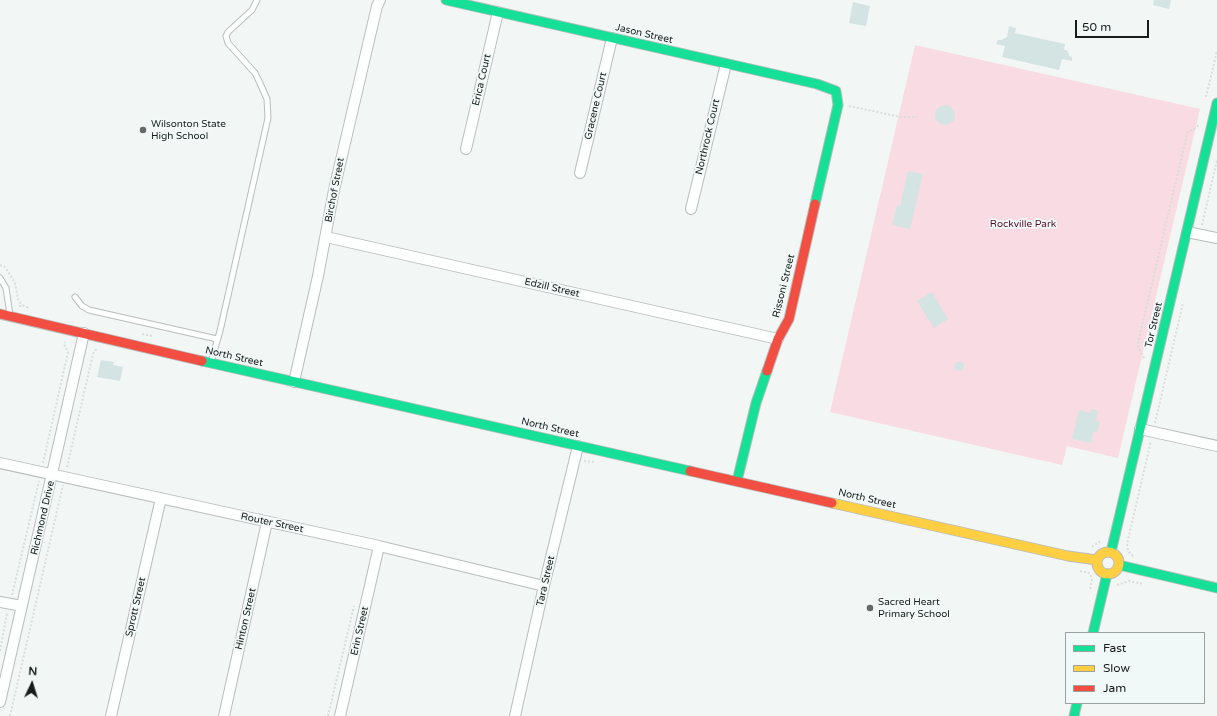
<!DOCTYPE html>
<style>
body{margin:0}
#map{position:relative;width:1217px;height:716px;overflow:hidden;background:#f2f7f6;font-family:"Varela Round",sans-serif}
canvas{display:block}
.legend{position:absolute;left:1065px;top:632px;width:140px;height:72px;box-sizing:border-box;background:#f0f9f7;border:1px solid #9aa19f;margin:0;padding:5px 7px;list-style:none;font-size:12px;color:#191c1b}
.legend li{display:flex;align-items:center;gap:8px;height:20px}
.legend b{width:20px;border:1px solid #9aa19f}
.north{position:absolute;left:12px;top:664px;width:40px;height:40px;-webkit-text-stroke:3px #f0f9f7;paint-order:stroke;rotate:4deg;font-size:11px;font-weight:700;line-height:16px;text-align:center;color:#191c1b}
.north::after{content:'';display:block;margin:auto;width:14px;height:18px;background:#191c1b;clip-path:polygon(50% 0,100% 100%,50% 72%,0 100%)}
.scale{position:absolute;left:1075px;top:20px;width:74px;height:18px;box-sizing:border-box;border:2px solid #191c1b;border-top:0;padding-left:5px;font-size:12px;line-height:14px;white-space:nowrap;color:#191c1b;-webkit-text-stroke:3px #f0f9f7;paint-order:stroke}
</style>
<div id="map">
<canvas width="1217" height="716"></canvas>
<ul class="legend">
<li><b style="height:5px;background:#16e098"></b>Fast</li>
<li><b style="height:5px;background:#ffcf43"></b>Slow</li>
<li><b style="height:5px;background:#f24e42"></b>Jam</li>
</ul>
<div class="north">N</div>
<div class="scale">50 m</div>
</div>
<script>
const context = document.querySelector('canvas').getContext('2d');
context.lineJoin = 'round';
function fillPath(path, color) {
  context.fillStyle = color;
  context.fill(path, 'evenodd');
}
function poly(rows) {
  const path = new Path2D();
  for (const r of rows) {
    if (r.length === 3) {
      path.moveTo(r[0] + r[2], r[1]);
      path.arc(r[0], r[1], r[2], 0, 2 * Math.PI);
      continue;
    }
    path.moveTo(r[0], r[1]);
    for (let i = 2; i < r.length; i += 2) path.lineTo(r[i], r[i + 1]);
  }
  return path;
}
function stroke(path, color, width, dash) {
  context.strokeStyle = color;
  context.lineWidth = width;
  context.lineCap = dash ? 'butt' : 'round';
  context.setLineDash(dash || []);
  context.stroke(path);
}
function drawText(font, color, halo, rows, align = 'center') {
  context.font = font + ' "Varela Round",sans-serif';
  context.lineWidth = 3.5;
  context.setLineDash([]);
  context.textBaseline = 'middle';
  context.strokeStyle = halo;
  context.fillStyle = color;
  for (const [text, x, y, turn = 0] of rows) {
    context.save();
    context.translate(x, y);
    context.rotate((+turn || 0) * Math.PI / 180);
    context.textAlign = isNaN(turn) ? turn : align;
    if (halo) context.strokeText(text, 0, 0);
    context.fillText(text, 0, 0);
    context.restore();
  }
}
fillPath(poly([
 [915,45,1200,109,1118,458,1067,446,1062,465,830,412]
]), '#f8dbe3');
fillPath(poly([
 [1154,0,1171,0,1169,9,1153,5],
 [853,2,870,6,866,26,849,23],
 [1009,26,1016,28,1015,33,1065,44,1064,50,1067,50,1069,54,1069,56,1072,57,1072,61,1062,59,1059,70,1002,57,1005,46,996,44,998,40,1001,40,1007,37],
 [945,115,10],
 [908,171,923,174,910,229,892,225,897,205,900,206],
 [932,292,948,319,934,328,917,301],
 [101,360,114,362,113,365,123,367,120,381,97,377],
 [960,361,964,364,963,370,958,371,954,368,955,363],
 [1091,409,1098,411,1096,421,1100,422,1097,432,1093,432,1091,443,1072,439,1079,410,1090,413]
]), '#d4e4e2');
const lane = poly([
 [0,278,6,288,10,315],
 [75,297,82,306,89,310,217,339],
 [211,362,220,331,268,118,267,99,259,81,255,73,228,43,226,36,228,32,252,10,257,0]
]);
const street = poly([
 [466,149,498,12],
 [580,173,612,38],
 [691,209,726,64],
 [1187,232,1217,238],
 [326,237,778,339],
 [294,382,318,276,334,190,377,6,380,0],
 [1140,429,1217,446],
 [0,463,379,546,544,586],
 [0,602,22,606],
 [0,702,84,333],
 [111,716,161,498],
 [224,716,267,522],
 [340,716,379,546],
 [515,716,544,586,578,446]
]);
const fast = poly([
 [446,0,817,84,836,91,838,105,815,204],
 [202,361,690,471],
 [737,481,756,403,767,371],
 [1111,552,1217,103],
 [1119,565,1217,588],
 [1093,633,1107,574],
 [1074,716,1077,703]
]);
const slow = poly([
 [832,503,1068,556,1097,560],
 [1108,563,11]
]);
const jam = poly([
 [0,314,202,361],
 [767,371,778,339,789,319,815,204],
 [690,471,832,503]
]);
stroke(lane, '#babdbd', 7);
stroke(street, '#babdbd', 12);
stroke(fast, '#babdbd', 11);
stroke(slow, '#babdbd', 11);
stroke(jam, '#babdbd', 11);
stroke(poly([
 [1206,97,1217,51],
 [849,106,901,117,917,117],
 [1202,225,1217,160],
 [0,265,5,267,15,283,18,299,22,305],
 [19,306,21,306,22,305,29,308],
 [142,334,152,336],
 [1144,358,1138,347,1138,343,1187,134,1188,132,1197,127,1199,124],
 [1155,423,1183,303],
 [584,461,594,462],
 [43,463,68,352,64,344,65,342],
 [67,467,93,354,95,350,98,350],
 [1092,547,1101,541],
 [1133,556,1128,551,1127,544,1151,441],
 [1080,571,1089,573,1091,576,1092,579,1090,590],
 [1117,585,1129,581,1144,584],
 [12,595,39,481],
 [0,651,7,613],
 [10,716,63,485],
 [328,716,354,606]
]), '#dbdcdc', 2, [2, 2]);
stroke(lane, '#fdfefe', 5);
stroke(street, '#fdfefe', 10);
stroke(fast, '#16e098', 9);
stroke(slow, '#ffcf43', 9);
stroke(jam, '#f24e42', 9);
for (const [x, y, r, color] of [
 [143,130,4,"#656968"],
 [870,608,4,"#656968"]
]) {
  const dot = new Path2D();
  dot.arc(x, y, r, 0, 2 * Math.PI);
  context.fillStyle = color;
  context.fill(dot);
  stroke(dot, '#f0f9f7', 1.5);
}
drawText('10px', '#191c1b', '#f0f9f7', [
 ["Jason Street",644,34,13],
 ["Erica Court",482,80,-77],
 ["Gracene Court",596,106,-77],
 ["Northrock Court",708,137,-77],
 ["Birchof Street",335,190,-79],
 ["Rissoni Street",784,286,-76],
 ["Edzill Street",552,288,13],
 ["Tor Street",1154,325,-77],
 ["North Street",234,357,13],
 ["North Street",550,428,13],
 ["North Street",867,499,13],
 ["Richmond Drive",43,518,-77],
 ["Router Street",272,523,12],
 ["Tara Street",546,581,-77],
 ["Sprott Street",136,607,-77],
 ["Hinton Street",246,619,-77],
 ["Erin Street",360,631,-77]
]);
drawText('10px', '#191c1b', '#f0f9f7', [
 ["Wilsonton State",151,124],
 ["High School",151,136],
 ["Sacred Heart",878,602],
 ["Primary School",878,614]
], 'left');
drawText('10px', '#580f2e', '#f0f9f7', [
 ["Rockville Park",1023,224]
]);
</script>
